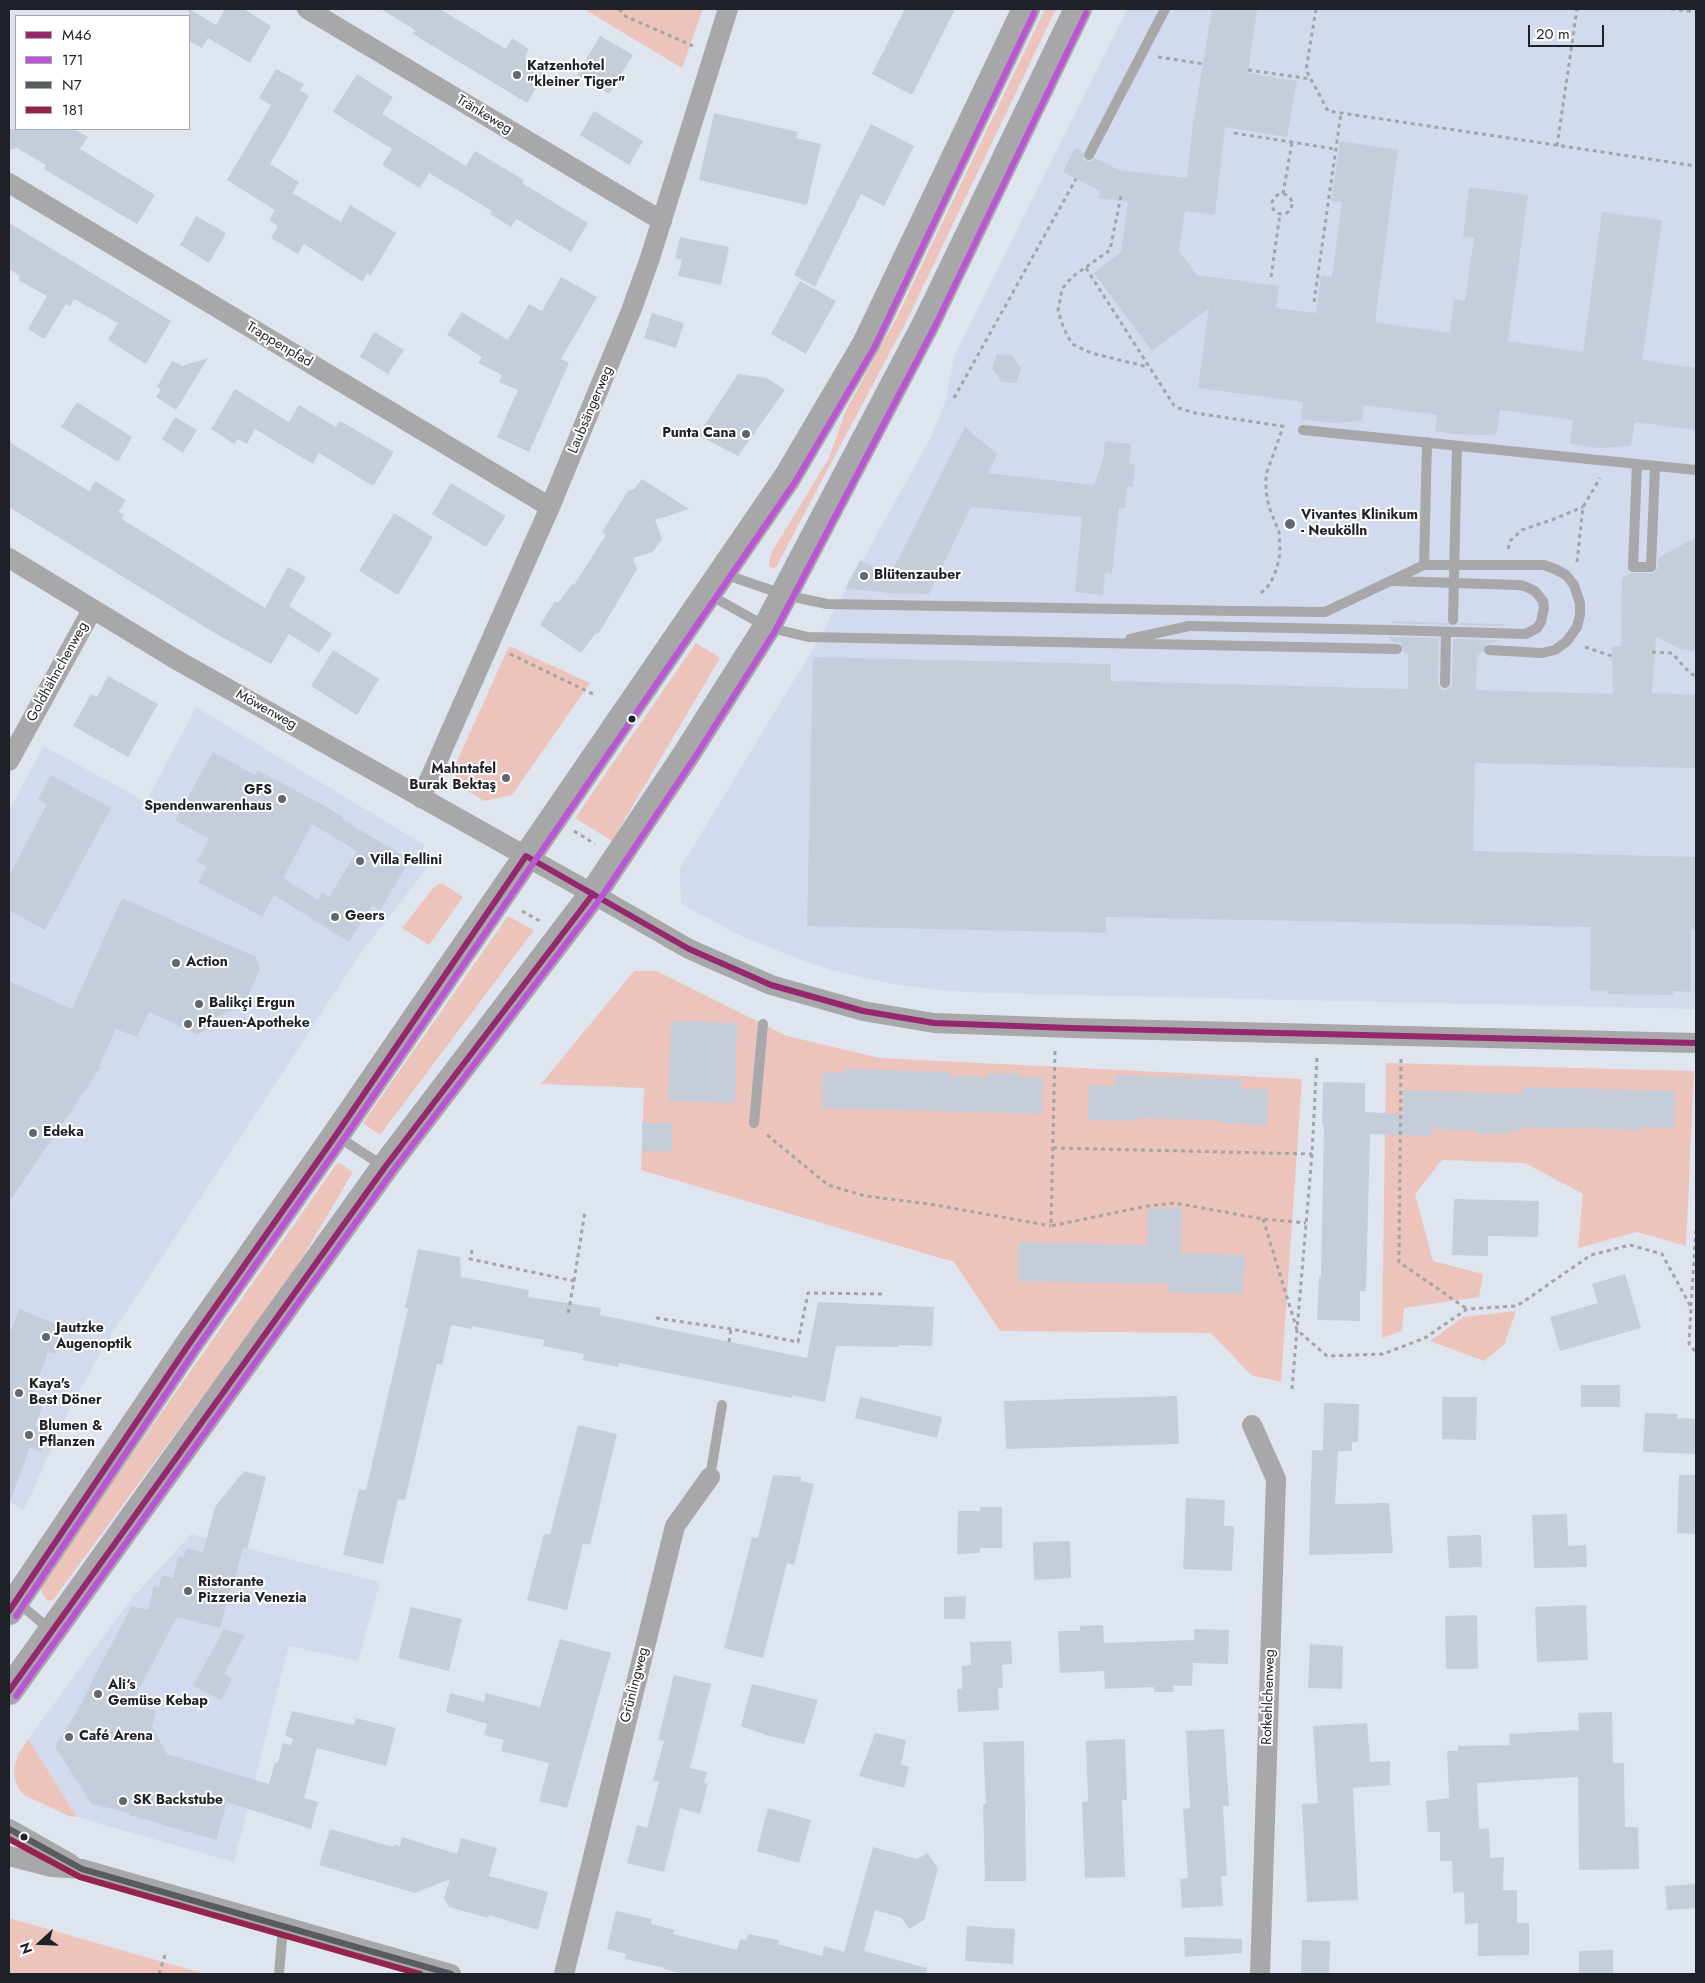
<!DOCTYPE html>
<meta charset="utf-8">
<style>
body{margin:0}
#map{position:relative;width:1705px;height:1983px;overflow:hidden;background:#dfe5ef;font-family:Jost,sans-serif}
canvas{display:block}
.frame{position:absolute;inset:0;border:10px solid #1e2128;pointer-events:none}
.legend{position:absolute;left:15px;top:15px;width:175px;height:115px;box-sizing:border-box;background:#fff;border:1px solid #a5a6a9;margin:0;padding:6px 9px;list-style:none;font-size:15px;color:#1e2128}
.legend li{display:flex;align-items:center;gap:10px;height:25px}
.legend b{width:25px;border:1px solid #a5a6a9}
.north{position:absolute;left:15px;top:1918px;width:50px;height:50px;-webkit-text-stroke:4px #fff;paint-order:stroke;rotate:250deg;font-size:14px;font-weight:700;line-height:20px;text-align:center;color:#1e2128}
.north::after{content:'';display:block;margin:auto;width:18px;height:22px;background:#1e2128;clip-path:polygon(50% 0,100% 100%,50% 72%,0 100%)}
.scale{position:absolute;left:1528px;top:25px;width:76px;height:22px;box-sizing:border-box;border:2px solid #1e2128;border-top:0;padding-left:6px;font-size:15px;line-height:18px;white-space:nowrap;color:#1e2128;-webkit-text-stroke:4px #fff;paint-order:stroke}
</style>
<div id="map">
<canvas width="1705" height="1983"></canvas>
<div class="frame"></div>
<ul class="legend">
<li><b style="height:6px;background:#95276e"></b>M46</li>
<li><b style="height:6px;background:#ba55d3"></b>171</li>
<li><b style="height:6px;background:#595b62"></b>N7</li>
<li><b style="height:6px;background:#94244d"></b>181</li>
</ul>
<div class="north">N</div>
<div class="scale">20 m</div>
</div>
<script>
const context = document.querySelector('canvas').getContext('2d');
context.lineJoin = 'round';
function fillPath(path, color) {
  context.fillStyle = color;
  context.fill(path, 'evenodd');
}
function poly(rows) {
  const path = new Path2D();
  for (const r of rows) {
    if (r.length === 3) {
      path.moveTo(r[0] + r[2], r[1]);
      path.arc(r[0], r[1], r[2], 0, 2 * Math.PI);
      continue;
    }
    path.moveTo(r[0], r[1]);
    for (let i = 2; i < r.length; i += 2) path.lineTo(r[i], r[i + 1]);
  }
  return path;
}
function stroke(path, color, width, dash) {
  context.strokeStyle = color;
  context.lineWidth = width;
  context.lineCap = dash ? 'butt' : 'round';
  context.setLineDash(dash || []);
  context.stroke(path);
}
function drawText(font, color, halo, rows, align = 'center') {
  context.font = font + ' Jost,sans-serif';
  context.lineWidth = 4;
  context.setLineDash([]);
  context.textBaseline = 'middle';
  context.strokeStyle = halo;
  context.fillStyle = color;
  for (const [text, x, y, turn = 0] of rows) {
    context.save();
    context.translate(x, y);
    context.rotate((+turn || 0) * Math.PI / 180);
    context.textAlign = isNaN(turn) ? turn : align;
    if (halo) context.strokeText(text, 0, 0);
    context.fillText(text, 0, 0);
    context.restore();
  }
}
fillPath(poly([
 [1127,9,1696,9,1696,1009,986,993,937,990,887,983,831,970,802,960,745,938,681,904,680,868,810,654,930,439,946,400,954,357],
 [196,707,423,844,427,868,360,954,106,1343,69,1410,24,1510,9,1502,9,810,44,746,146,802],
 [191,1534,380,1582,358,1661,289,1646,234,1862,77,1817,28,1739,128,1603]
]), '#d1dbed');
fillPath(poly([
 [584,9,703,9,682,68],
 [1045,9,1056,9,906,322,776,567,773,568,769,566,769,561,773,550,829,458,846,410,897,317],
 [696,643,720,658,612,841,575,818],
 [509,646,590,683,512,795,484,801,458,785,454,768],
 [442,883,463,897,429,945,402,928,434,887],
 [508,916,534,930,380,1135,363,1123],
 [634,971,657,971,787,1036,880,1058,1302,1079,1281,1382,1251,1375,1211,1333,1000,1331,954,1262,641,1170,644,1088,541,1084],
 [1386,1063,1694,1071,1686,1246,1637,1232,1578,1248,1583,1194,1525,1163,1442,1160,1415,1194,1433,1261,1483,1274,1479,1297,1404,1308,1402,1331,1382,1338],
 [338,1162,353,1172,292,1275,53,1600,47,1601,41,1590,42,1582],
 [1516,1311,1504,1345,1484,1361,1430,1341,1463,1317],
 [28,1739,77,1817,69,1816,24,1795,18,1788,14,1775,15,1765,18,1755],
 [9,1918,205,1974,9,1974]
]), '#ecc4bc');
fillPath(poly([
 [189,9,216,25,225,9,244,9,271,26,250,63,208,38,202,48,189,41],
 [381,9,440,9,506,49,512,38,529,49,525,57,546,70,527,103,413,34,415,30],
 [905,9,955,9,912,95,872,74],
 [1212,9,1257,9,1248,73,1297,81,1287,137,1225,127,1215,215,1185,211,1179,251,1197,275,1279,286,1276,308,1316,313,1321,275,1332,277,1342,202,1331,201,1340,141,1398,150,1375,322,1450,333,1454,299,1465,301,1474,238,1463,237,1469,187,1528,195,1508,341,1583,352,1602,212,1662,220,1642,360,1696,368,1696,430,1635,422,1631,446,1599,448,1570,444,1573,420,1500,410,1496,434,1484,435,1455,434,1435,431,1437,415,1364,405,1362,421,1331,423,1301,419,1303,402,1198,388,1209,308,1152,351,1094,273,1121,252,1128,202,1098,198,1100,191,1063,172,1075,148,1083,152,1083,158,1086,161,1092,161,1095,158,1119,170,1187,178,1193,123],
 [600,36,633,55,609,94,577,75],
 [276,69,304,84,300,90,309,96,270,164,299,182,293,193,341,222,350,205,396,233,371,275,367,273,363,282,304,244,298,254,271,238,278,226,269,220,275,210,227,180,271,105,259,98],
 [357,74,393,97,382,114,466,166,475,151,524,180,522,183,588,223,571,252,516,219,511,227,490,214,492,211,429,173,420,188,382,165,392,149,333,112],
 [594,111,643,141,629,165,580,135],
 [714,113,798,132,796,138,821,144,807,205,699,180],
 [871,124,914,146,884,206,861,194,815,287,794,275],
 [9,129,74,129,88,137,80,149,155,195,137,224,44,169,46,165,17,148,9,150],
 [196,216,226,233,209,263,180,245],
 [9,223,171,321,146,364,108,340,118,323,74,299,70,306,66,304,44,339,28,329,47,296,18,280,20,276,9,269],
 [680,237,729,247,721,285,678,276,682,260,675,258],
 [561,277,597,297,561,359,569,363,529,452,497,437,518,390,499,382,502,375,478,363,482,357,447,335,462,312,508,340,529,304,542,311],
 [800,281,836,301,806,354,771,334],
 [652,313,684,323,676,348,644,338],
 [374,332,404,350,388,374,360,357],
 [997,354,1012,355,1021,369,1016,383,1002,382,992,368],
 [208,358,176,410,156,397,161,389,157,387,172,361,182,366],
 [738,374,767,378,785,390,738,456,698,435],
 [235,389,289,422,299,405,336,427,340,421,394,452,373,486,319,453,313,464,255,429,247,444,238,439,234,444,211,429],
 [77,402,132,437,118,462,61,427],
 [175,417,197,430,183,453,162,439],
 [965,427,997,454,988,473,1094,485,1103,460,1105,441,1131,444,1129,463,1135,464,1133,487,1127,486,1125,508,1119,507,1112,574,1105,573,1103,595,1075,592,1082,517,971,507,929,594,883,593,884,592,845,589,860,560,890,575],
 [9,442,89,491,95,481,126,500,118,512,124,515,122,519,265,608,288,567,306,577,289,606,332,634,319,653,289,634,271,664,213,632,9,507],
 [642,479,689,509,655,520,662,539,653,552,633,558,637,569,599,633,595,634,581,653,540,625,555,601,558,603,572,584,574,585,606,535,602,532,628,491,634,489],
 [451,483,506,516,486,547,432,514],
 [394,513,433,537,398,595,359,571],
 [1696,537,1696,652,1680,649,1656,637,1652,693,1696,695,1696,768,1475,763,1473,851,1696,857,1696,930,1691,929,1691,992,1673,991,1673,995,1607,994,1607,991,1590,990,1591,927,1106,917,1106,933,807,926,813,657,1111,664,1111,681,1408,689,1408,655,1403,651,1401,643,1392,642,1389,639,1389,637,1439,638,1438,683,1441,689,1445,690,1451,687,1452,683,1453,639,1497,640,1494,643,1486,644,1483,652,1477,656,1476,690,1613,694,1612,647,1621,646,1622,578,1631,573,1654,573,1658,568,1658,558],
 [1391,621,1447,623,1448,625,1391,623],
 [1459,623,1504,624,1503,626,1457,625],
 [333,650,379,679,357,715,311,686],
 [108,676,158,704,128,757,73,726,91,694,97,697],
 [213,752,255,775,258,771,272,778,323,805,343,817,342,819,410,860,380,910,372,905,349,942,274,895,262,917,198,882,207,867,197,862,209,839,175,820],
 [312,824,357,851,329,897,322,893,318,900,283,878],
 [51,775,111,808,45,930,9,910,9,876,47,804,38,799],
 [122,898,256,957,260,969,244,1005,214,1018,209,1029,197,1034,149,1012,137,1037,116,1029,99,1066,101,1067,9,1202,9,981,72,1009],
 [671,1021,737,1023,735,1103,668,1101],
 [843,1069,949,1072,949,1076,969,1076,988,1077,989,1073,1021,1074,1021,1077,1043,1078,1042,1114,822,1108,823,1072,843,1073],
 [1116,1075,1241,1079,1241,1089,1268,1089,1267,1125,1218,1123,1218,1120,1138,1118,1138,1121,1088,1120,1089,1085,1115,1086],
 [1323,1082,1365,1083,1365,1112,1403,1114,1403,1090,1522,1094,1522,1087,1675,1091,1674,1128,1642,1127,1642,1130,1521,1127,1521,1132,1507,1131,1507,1134,1478,1134,1478,1131,1431,1129,1431,1136,1370,1134,1366,1291,1360,1291,1360,1321,1317,1320,1319,1277,1321,1277,1324,1125,1322,1125],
 [642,1123,672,1123,672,1151,642,1151],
 [1454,1199,1539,1201,1538,1237,1488,1236,1488,1256,1452,1255],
 [1148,1208,1182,1209,1181,1253,1245,1255,1243,1294,1168,1292,1168,1284,1018,1281,1019,1242,1147,1245],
 [418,1249,460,1257,461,1277,529,1290,528,1297,601,1308,600,1315,807,1358,818,1302,934,1307,932,1346,898,1345,898,1347,836,1346,825,1402,792,1395,792,1398,619,1363,618,1367,583,1360,584,1354,543,1346,544,1340,472,1326,472,1329,451,1325,442,1365,437,1364,405,1500,398,1499,383,1564,343,1555,359,1489,366,1490,408,1309,405,1308],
 [1625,1274,1641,1328,1560,1351,1550,1317,1598,1303,1592,1284],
 [19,1309,64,1327,55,1354,48,1352,33,1394,45,1399,35,1426,49,1432,41,1452,30,1447,11,1499,9,1499,9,1336],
 [1581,1385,1620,1385,1620,1407,1581,1407],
 [1177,1396,1179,1444,1006,1449,1004,1401],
 [860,1397,942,1417,937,1438,855,1418],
 [1442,1397,1477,1397,1476,1440,1442,1439],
 [1324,1403,1359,1404,1358,1442,1352,1442,1352,1451,1338,1451,1335,1504,1389,1503,1393,1553,1309,1555,1312,1450,1323,1450],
 [1645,1413,1678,1414,1677,1418,1696,1419,1696,1454,1643,1452],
 [578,1425,617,1434,590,1545,583,1543,567,1610,527,1600,544,1534,550,1535],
 [244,1471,266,1477,247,1549,243,1548,233,1586,231,1586,220,1628,177,1617,131,1704,156,1711,152,1727,167,1754,269,1784,275,1762,278,1763,283,1743,291,1745,293,1739,285,1735,292,1711,354,1725,356,1718,396,1728,386,1766,317,1748,304,1798,318,1802,311,1829,227,1802,216,1840,129,1815,130,1813,92,1804,55,1747,82,1703,93,1679,132,1606,148,1610,154,1586,159,1587,162,1575,173,1578,178,1557,183,1558,187,1548,203,1552,215,1507],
 [773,1475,801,1477,801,1481,814,1484,794,1565,787,1563,763,1658,724,1648,752,1537,758,1538],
 [1679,1475,1696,1475,1696,1534,1677,1533],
 [1186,1498,1225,1500,1224,1526,1234,1526,1232,1571,1183,1569],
 [980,1507,1002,1507,1002,1548,980,1548,980,1553,957,1554,958,1511,980,1511],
 [1567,1514,1568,1546,1586,1545,1587,1567,1534,1568,1532,1515],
 [1481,1535,1482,1567,1449,1568,1447,1536],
 [1070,1541,1071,1578,1034,1580,1033,1542],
 [966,1596,965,1619,944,1619,944,1597],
 [1586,1605,1588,1660,1537,1662,1535,1607],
 [411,1607,462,1619,449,1671,398,1658],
 [1477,1615,1478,1669,1446,1669,1445,1616],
 [1103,1625,1104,1643,1194,1640,1194,1629,1229,1630,1228,1664,1193,1663,1192,1686,1173,1686,1174,1692,1154,1692,1154,1687,1105,1689,1104,1671,1060,1673,1058,1631,1080,1631,1080,1626],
 [224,1629,245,1635,224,1674,232,1679,221,1700,193,1686],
 [560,1639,611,1653,567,1808,539,1801,549,1763,501,1751,504,1740,484,1735,487,1724,446,1712,450,1693,484,1702,486,1693,540,1707],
 [1011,1641,1012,1664,1002,1665,1003,1688,998,1688,999,1710,958,1712,957,1689,962,1689,962,1666,971,1665,970,1642],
 [1310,1644,1343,1646,1342,1689,1308,1688],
 [674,1675,711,1684,690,1768,707,1772,704,1783,708,1784,700,1814,680,1808,664,1872,627,1863,637,1825,647,1828,659,1782,653,1781,664,1741,658,1740],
 [752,1684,818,1700,804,1744,769,1736,741,1726],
 [1612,1712,1613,1763,1624,1763,1625,1827,1638,1827,1639,1869,1579,1870,1578,1777,1477,1783,1479,1829,1489,1828,1490,1858,1504,1857,1503,1890,1517,1890,1517,1923,1529,1923,1529,1955,1478,1956,1478,1923,1465,1924,1464,1892,1453,1893,1452,1861,1440,1861,1440,1832,1428,1832,1426,1801,1449,1798,1447,1751,1458,1751,1458,1746,1510,1745,1509,1734,1579,1730,1578,1713],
 [1367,1723,1370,1762,1390,1761,1390,1785,1353,1788,1358,1900,1307,1902,1302,1804,1318,1803,1313,1726],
 [1224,1729,1229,1806,1223,1806,1227,1876,1221,1876,1223,1906,1182,1908,1180,1879,1188,1878,1183,1809,1190,1808,1186,1731],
 [875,1733,906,1740,901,1765,909,1767,904,1788,859,1776],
 [1125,1739,1127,1800,1122,1800,1125,1877,1085,1878,1082,1802,1088,1801,1086,1741],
 [1024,1741,1026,1881,985,1881,983,1804,986,1804,983,1742],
 [768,1808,811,1820,799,1863,757,1851],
 [330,1829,393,1847,394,1844,400,1846,402,1837,457,1854,461,1838,497,1848,489,1876,548,1892,538,1930,489,1915,488,1918,449,1907,444,1898,450,1879,415,1893,319,1865],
 [873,1847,917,1859,928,1853,938,1869,924,1920,909,1929,902,1918,875,1910,864,1951,927,1968,926,1974,683,1974,664,1969,665,1968,625,1959,626,1954,607,1949,616,1911,652,1919,651,1924,675,1930,673,1934,737,1950,740,1939,746,1940,748,1934,779,1940,778,1944,822,1956,824,1946,844,1952],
 [1696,1884,1696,1908,1667,1910,1665,1886],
 [967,1926,1015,1929,1013,1964,965,1961],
 [1184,1937,1242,1939,1242,1953,1185,1957],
 [1302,1940,1330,1941,1329,1974,1301,1974],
 [1613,1950,1613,1974,1579,1974,1579,1951]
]), '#c5cdda');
stroke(poly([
 [619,9,625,16,693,46],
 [1316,9,1306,70,1328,111,1696,166],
 [1671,9,1696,12],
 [1158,57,1204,64],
 [1248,70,1311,79],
 [1234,133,1335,149],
 [1557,146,1577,9],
 [1282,204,10],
 [1283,194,1292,142],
 [1121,196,1110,250,1072,277,1062,289,1058,311,1064,329,1072,344,1091,353,1148,367],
 [1086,268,1175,407,1195,413,1288,427],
 [1271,277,1280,214],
 [1314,302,1341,113],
 [954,398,1076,179],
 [1508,549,1510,541,1522,530,1554,519,1583,507],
 [1577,562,1583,507,1600,478],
 [1261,593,1270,584,1277,568,1280,553,1279,532,1269,507,1266,492,1266,475,1283,427],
 [1585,647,1612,656],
 [1652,652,1672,653,1689,672,1696,677],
 [510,654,593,694],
 [574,831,595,844],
 [522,911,540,921],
 [1055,1051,1051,1226,1147,1206,1175,1203,1263,1219,1306,1223],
 [1401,1059,1399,1262,1467,1309],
 [767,1135,828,1185,865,1196,930,1204,1051,1226],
 [1053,1148,1312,1154],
 [1263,1219,1297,1330,1327,1356,1383,1354,1425,1338,1467,1309,1517,1306,1591,1255,1630,1245,1662,1254,1691,1307,1689,1344,1696,1352],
 [472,1250,470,1259,574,1281,568,1314],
 [574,1281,585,1211],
 [1691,1306,1696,1229],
 [656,1318,731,1329,798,1342,808,1293,885,1294],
 [729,1342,731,1329],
 [1292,1389,1312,1154,1317,1056],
 [159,1974,165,1955]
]), '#a4a4a7', 3, [4, 4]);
stroke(poly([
 [1089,155,1165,9],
 [1303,430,1696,470],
 [1637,464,1633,567,1651,567,1655,466],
 [1424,565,1427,442],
 [724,574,785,595,827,604,1237,611,1325,612,1424,565,1544,565,1555,569,1566,575,1574,585,1580,603,1580,615,1577,627,1567,641,1555,650,1542,653,1489,650],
 [1394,581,1518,585],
 [708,594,767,627,808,637,1397,649],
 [1453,620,1457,446],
 [1130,639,1189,626],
 [754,1123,763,1024],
 [337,1136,383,1166],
 [710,1477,722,1405],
 [17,1602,52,1631],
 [279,1974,283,1927]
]), '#a8a7a9', 10);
stroke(poly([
 [307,9,662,221],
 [9,183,550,507],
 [9,558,175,659,593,894,689,949,771,985,863,1011,934,1023,1071,1028,1696,1043],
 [9,761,92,610],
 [421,798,550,507,631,311,649,261,728,9],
 [1252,1425,1276,1479,1260,1974],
 [9,1829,71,1864],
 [9,1856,52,1867,82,1869,451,1974],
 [564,1974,675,1526,710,1477]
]), '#a8a7a9', 20);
stroke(poly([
 [9,1611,187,1347,336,1135,787,478,866,344,1026,9],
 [9,1691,385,1167,593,894,686,755,767,627,926,324,1078,9]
]), '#a7a7aa', 28);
stroke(poly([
 [1189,626,1390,630,1526,634,1537,628,1541,622,1544,608,1543,601,1535,591,1524,586,1518,585],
 [1445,683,1446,632]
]), '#a8a7a9', 10);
stroke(poly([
 [9,1611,187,1347,336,1135,526,856,689,949,771,985,863,1011,934,1023,1071,1028,1696,1043],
 [9,1691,385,1167,593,894]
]), '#95276e', 6);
stroke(poly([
 [16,1616,194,1352,343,1140,795,482,874,348,1034,13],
 [16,1696,392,1172,600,899,693,760,775,631,934,328,1086,13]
]), '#ba55d3', 6);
stroke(poly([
 [9,1829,82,1869,451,1974]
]), '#595b62', 6);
stroke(poly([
 [9,1839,80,1877,420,1974]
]), '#94244d', 6);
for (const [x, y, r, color] of [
 [517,75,5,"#62666e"],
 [746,434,5,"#62666e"],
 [1290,524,6,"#62666e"],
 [864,576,5,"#62666e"],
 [632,719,4.5,"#1e2128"],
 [506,778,5,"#62666e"],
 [282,799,5,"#62666e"],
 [360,861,5,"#62666e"],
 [335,917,5,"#62666e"],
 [176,963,5,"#62666e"],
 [199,1004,5,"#62666e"],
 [188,1024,5,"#62666e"],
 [33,1133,5,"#62666e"],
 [46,1337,5,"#62666e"],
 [19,1393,5,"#62666e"],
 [29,1435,5,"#62666e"],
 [188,1591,5,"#62666e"],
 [98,1694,5,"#62666e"],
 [69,1737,5,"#62666e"],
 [123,1801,5,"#62666e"],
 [24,1837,4.5,"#1e2128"]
]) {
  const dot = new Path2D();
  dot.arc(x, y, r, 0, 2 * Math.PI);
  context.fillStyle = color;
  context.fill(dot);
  stroke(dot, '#fff', 2);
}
drawText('bold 14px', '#1e2128', '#fff', [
 ["Katzenhotel",527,67],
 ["\"kleiner Tiger\"",527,83],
 ["Punta Cana",736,434,"right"],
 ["Vivantes Klinikum",1301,516],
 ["- Neukölln",1301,532],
 ["Blütenzauber",874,576],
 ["Mahntafel",496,770,"right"],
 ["Burak Bektaş",496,786,"right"],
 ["GFS",272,791,"right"],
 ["Spendenwarenhaus",272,807,"right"],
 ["Villa Fellini",370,861],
 ["Geers",345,917],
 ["Action",186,963],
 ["Balikçi Ergun",209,1004],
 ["Pfauen-Apotheke",198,1024],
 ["Edeka",43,1133],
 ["Jautzke",56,1329],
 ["Augenoptik",56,1345],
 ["Kaya's",29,1385],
 ["Best Döner",29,1401],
 ["Blumen &",39,1427],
 ["Pflanzen",39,1443],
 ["Ristorante",198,1583],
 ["Pizzeria Venezia",198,1599],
 ["Ali‘s",108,1686],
 ["Gemüse Kebap",108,1702],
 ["Café Arena",79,1737],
 ["SK Backstube",133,1801]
], 'left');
drawText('14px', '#1e2128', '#fff', [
 ["Tränkeweg",484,115,31],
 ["Trappenpfad",279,345,31],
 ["Laubsängerweg",591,410,-67],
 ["Goldhähnchenweg",58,672,-61],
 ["Möwenweg",266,710,29],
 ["Grünlingweg",635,1685,-76],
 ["Rotkehlchenweg",1269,1697,-88]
]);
</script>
